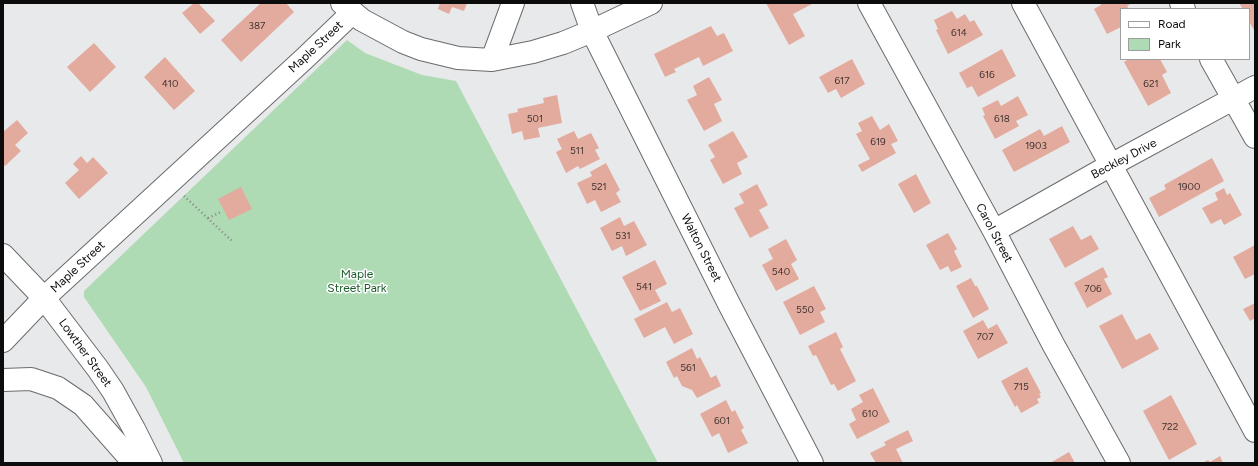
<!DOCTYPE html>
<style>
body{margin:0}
#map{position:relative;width:1258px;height:466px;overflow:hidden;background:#e8e9eb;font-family:Figtree,sans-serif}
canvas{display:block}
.frame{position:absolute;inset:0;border:4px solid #0c0c0d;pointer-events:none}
.legend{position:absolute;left:1120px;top:8px;width:130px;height:52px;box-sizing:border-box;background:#fff;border:1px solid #9e9e9e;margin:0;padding:5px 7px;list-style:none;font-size:12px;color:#0c0c0d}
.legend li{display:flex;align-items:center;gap:8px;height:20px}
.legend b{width:20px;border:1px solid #9e9e9e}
</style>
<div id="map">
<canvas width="1258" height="466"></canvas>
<div class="frame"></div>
<ul class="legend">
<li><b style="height:5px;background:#fff"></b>Road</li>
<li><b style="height:11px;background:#aedab4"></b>Park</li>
</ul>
</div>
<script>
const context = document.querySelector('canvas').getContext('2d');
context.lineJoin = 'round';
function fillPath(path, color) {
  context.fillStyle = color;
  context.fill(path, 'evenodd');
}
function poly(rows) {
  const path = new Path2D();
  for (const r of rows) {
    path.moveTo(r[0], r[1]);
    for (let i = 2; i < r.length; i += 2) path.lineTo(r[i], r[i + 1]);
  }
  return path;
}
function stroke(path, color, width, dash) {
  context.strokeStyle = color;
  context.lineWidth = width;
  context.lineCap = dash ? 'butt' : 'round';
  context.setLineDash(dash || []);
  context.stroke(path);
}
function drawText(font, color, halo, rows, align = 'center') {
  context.font = font + ' Figtree,sans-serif';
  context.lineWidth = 3;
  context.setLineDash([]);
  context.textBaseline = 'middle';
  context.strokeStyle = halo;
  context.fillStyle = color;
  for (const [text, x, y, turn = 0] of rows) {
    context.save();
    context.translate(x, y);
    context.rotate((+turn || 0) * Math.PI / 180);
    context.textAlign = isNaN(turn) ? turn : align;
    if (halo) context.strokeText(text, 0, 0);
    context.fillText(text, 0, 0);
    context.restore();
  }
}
fillPath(poly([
 [347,40,365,53,422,75,456,81,658,463,184,463,146,387,84,297,84,291]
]), '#aedab4');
fillPath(poly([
 [194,3,198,3,215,21,200,34,182,13],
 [261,3,286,3,294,12,241,62,221,40],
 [440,3,467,3,464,11,452,7,449,14,438,9],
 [766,3,811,3,812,4,793,14,805,36,789,45],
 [1100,3,1132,3,1127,6,1129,9,1121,9,1121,27,1107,34,1094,9,1101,5],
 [1239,3,1255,3,1255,32,1249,21,1249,9,1243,9],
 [952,11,957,19,965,14,970,22,974,20,983,35,948,54,936,30,938,29,934,20],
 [711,26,717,36,724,33,733,51,703,66,699,57,674,69,676,72,665,77,654,54],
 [94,43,116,67,90,92,67,67],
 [1002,49,1016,76,978,97,972,86,967,88,959,73],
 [165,57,195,91,174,110,144,77],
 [852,59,865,84,841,98,836,89,828,93,819,77],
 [1129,59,1160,59,1167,72,1162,75,1171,93,1148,106,1124,62],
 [709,77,722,100,714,104,722,121,704,131,687,100,697,95,693,86],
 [557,95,562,123,538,128,540,137,524,140,522,131,512,134,508,114,518,112,517,109,544,103,543,98],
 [1018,96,1028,115,1016,121,1019,126,995,139,983,116,985,115,982,108,998,100,1001,106],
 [872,116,880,130,889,124,898,141,891,144,896,153,862,172,858,165,870,159,856,134,862,131,858,123],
 [17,120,28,133,15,145,21,151,5,166,3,164,3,132],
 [1062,126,1070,142,1014,172,1002,150,1040,129,1044,136],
 [574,131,578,139,591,133,599,148,595,150,600,159,580,169,578,166,566,173,556,152,562,149,557,139],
 [733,131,748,157,737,163,742,174,723,184,710,160,715,157,708,145],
 [81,156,87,163,93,157,108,173,79,199,65,183,79,170,73,164],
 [1212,158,1224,181,1159,217,1149,198,1166,189,1164,185],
 [606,163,620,190,616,193,621,202,601,212,595,200,587,204,577,183,592,176,590,172],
 [916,174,931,203,914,213,898,184],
 [757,184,768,205,759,210,769,228,750,238,734,208,744,203,739,194],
 [241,187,252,209,229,220,218,199],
 [1224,188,1227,195,1230,193,1242,215,1224,225,1221,219,1211,224,1202,208,1218,200,1215,193],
 [620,217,624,226,634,221,647,245,626,256,622,246,612,251,600,228],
 [1073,226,1081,240,1091,235,1099,249,1065,268,1049,239],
 [948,233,957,249,954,251,962,267,951,272,948,266,940,270,926,245],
 [786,239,797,260,791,264,799,279,776,291,762,265,773,259,768,249],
 [1255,245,1255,274,1245,279,1233,257],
 [655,260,667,284,655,290,661,301,640,311,622,277],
 [1103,267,1108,277,1104,279,1112,294,1087,308,1074,283],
 [971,278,975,286,977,286,989,309,973,318,956,286],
 [814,286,826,309,820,312,825,322,800,335,783,302],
 [667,302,672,312,680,308,693,334,674,344,665,327,644,338,634,319],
 [1255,303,1255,318,1250,321,1243,309],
 [1122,314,1136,340,1150,333,1159,349,1122,369,1099,326],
 [983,320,988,329,997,324,1008,343,978,359,963,331],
 [836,332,843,347,840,349,856,381,838,391,834,384,831,385,816,355,813,356,808,346],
 [692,348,697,359,700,357,711,378,716,375,721,386,697,398,692,390,682,386,677,376,674,378,666,362],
 [1027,367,1041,393,1039,394,1041,397,1037,399,1039,403,1021,413,1017,405,1015,407,1001,381],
 [873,388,890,422,857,439,849,424,856,420,851,409,863,402,859,395],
 [1171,395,1197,444,1169,460,1143,411],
 [726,400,732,412,735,410,744,428,741,430,748,443,728,453,719,433,712,437,700,414],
 [908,430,913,441,896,449,903,463,876,463,870,453,886,445,884,442],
 [1069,452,1075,463,1050,463],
 [1220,456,1223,463,1202,463,1208,460,1210,462]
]), '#e3aa9e');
const minor = poly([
 [342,3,362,20,403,42,421,49,458,58,492,60,533,52,563,43,592,31,651,3],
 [582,3,592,31,729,304,812,463],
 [869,3,994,231,1053,344,1119,463],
 [1023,3,1255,431],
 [1181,3,1184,9],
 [1211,59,1255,137],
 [492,60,513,3],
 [994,231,1111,165,1255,87],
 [44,298,305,58,352,13]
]);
const major = poly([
 [3,255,44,298,98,369,113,391,134,429,151,463]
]);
const highway = poly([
 [3,341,44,298],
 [3,380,31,379,58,388,83,405,134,463]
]);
stroke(minor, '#696b6c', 24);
stroke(major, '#696b6c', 24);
stroke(highway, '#696b6c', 24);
stroke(poly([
 [184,196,232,241],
 [208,218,221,212]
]), '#868688', 2.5, [1, 3]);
stroke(minor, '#fff', 22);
stroke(major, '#fff', 22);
stroke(highway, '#fff', 22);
drawText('10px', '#423431', null, [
 ["387",257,26],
 ["614",959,33],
 ["616",987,75],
 ["617",842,81],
 ["410",170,84],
 ["621",1151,84],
 ["501",535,119],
 ["618",1002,119],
 ["619",878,142],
 ["1903",1036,146],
 ["511",577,151],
 ["521",599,187],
 ["1900",1189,187],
 ["531",623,236],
 ["540",781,272],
 ["541",644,287],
 ["706",1093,289],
 ["550",805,310],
 ["707",985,337],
 ["561",688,368],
 ["715",1021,387],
 ["610",870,414],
 ["601",722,421],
 ["722",1170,427]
]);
drawText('12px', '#0c0c0d', '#fff', [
 ["Maple Street",316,47,-43],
 ["Beckley Drive",1124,159,-28],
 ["Carol Street",994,233,62],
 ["Walton Street",701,248,63],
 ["Maple Street",78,267,-43],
 ["Lowther Street",85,353,54]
]);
drawText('12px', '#1b5b2c', '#fff', [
 ["Maple",357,274],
 ["Street Park",357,288]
]);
</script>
